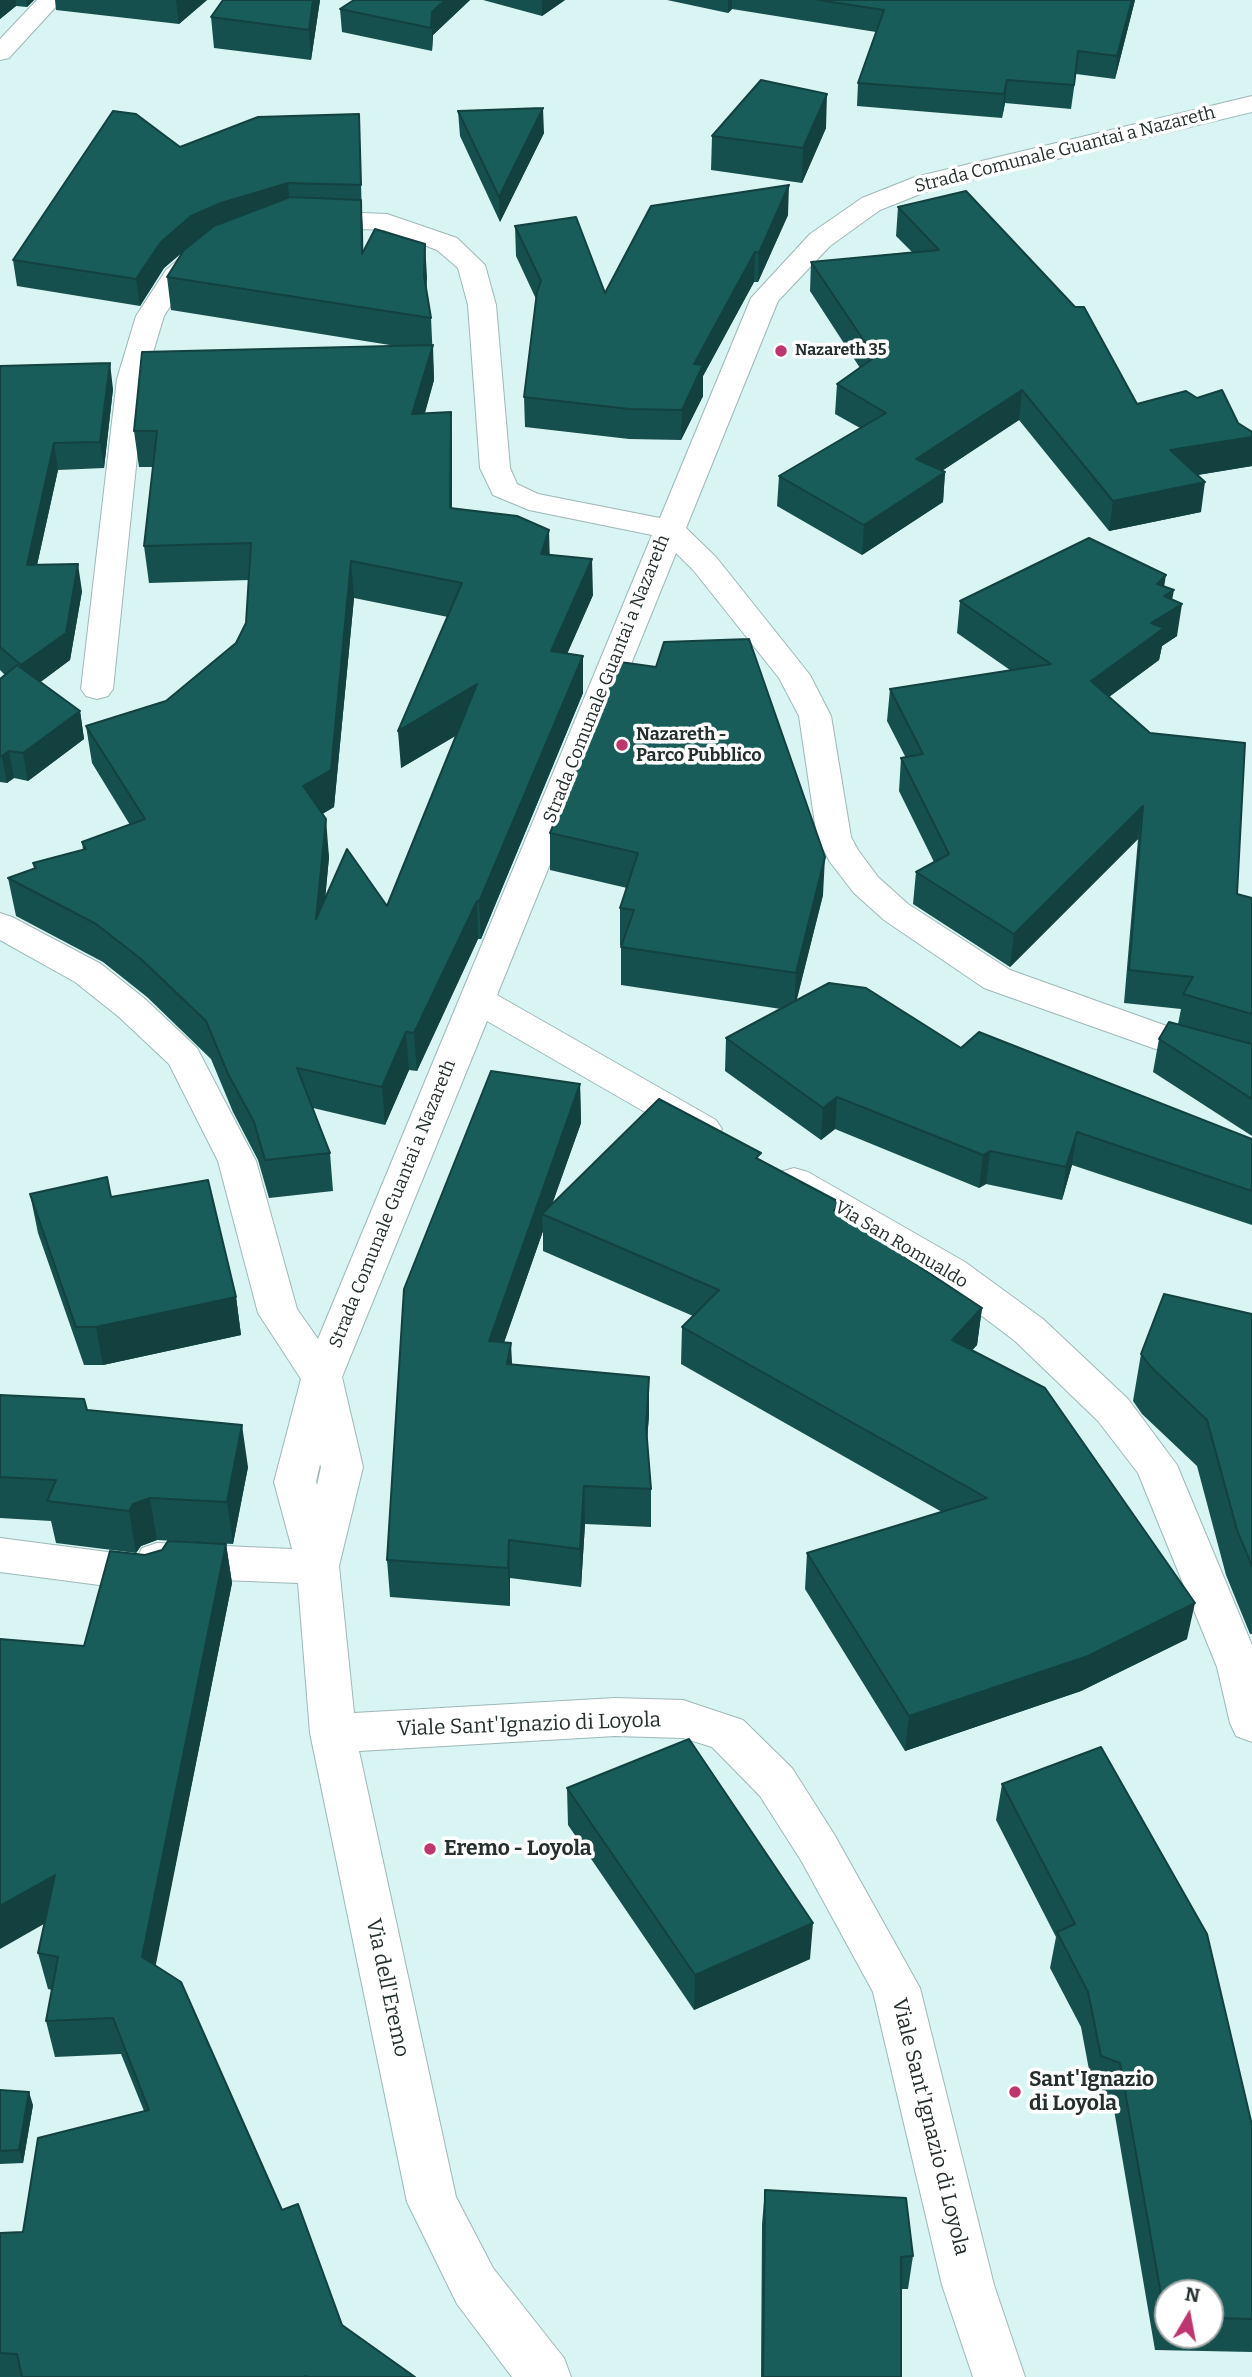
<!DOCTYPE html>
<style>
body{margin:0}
#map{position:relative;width:1252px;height:2377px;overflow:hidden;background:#d8f5f3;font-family:Bitter,serif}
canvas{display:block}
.north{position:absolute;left:1154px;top:2279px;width:70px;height:70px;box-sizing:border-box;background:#fff;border:2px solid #a7acab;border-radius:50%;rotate:10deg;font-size:19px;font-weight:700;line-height:28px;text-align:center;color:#242f2e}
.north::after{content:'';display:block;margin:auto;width:24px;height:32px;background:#c0356e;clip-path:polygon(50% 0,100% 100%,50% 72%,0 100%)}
</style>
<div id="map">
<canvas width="1252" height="2377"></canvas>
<div class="north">N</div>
</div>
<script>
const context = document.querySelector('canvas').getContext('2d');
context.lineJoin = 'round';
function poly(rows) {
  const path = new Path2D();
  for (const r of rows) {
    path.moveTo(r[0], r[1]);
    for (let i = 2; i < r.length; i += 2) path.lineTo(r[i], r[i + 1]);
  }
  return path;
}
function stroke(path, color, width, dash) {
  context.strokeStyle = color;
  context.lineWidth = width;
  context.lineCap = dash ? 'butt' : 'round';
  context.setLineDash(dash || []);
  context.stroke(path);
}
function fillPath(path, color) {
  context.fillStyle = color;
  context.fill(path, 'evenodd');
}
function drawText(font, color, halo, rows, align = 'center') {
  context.font = font + ' Bitter,serif';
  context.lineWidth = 7;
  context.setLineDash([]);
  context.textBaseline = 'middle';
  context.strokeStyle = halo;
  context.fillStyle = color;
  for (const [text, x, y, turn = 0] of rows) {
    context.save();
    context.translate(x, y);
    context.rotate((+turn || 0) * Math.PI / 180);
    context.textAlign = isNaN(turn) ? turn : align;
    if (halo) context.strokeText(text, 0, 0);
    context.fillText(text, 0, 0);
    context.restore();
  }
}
const street = poly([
 [37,0,62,0,9,58,0,60,0,39,37,0],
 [1252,96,1252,112,933,189,880,210,830,246,778,301,686,528,716,557,810,675,831,716,851,837,858,850,878,877,908,904,1010,970,1203,1039,1252,1051,1252,1077,1181,1058,984,988,884,920,854,893,830,862,817,837,799,716,779,678,694,571,676,553,497,995,716,1120,722,1129,716,1138,703,1142,690,1138,487,1021,342,1377,363,1467,339,1566,354,1713,615,1698,683,1700,743,1720,792,1768,834,1834,920,1988,994,2285,1025,2377,973,2377,942,2285,873,1992,802,1862,760,1796,712,1747,683,1738,615,1736,359,1751,456,2197,493,2268,564,2358,571,2377,512,2377,457,2304,407,2202,310,1733,298,1583,173,1578,168,1587,153,1592,0,1572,0,1538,138,1556,142,1548,157,1543,292,1549,274,1482,301,1379,258,1313,218,1161,169,1064,119,1017,75,982,0,940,0,913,12,917,101,964,145,999,197,1048,256,1161,297,1309,318,1339,652,535,529,510,493,495,480,468,468,305,458,268,437,250,384,230,312,227,303,225,299,219,303,213,312,211,387,214,457,238,485,265,496,305,510,468,517,484,538,494,660,518,751,298,810,234,862,198,915,177,1252,96],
 [320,1464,321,1467,317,1485,316,1482,320,1464],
 [205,243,215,245,219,251,186,281,164,316,145,379,113,689,108,696,97,699,86,696,81,689,117,379,136,316,166,270,195,245,205,243],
 [794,1168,808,1172,965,1262,1043,1319,1128,1399,1177,1465,1252,1645,1252,1742,1236,1736,1230,1723,1217,1667,1138,1473,1098,1421,1015,1341,937,1282,780,1192,775,1182,780,1172,794,1168]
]);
stroke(street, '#9db8b7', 2);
fillPath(street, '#fff');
fillPath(poly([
 [0,0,34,0,27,7,16,6,0,19],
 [55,0,207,0,179,24,56,10],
 [320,0,311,60,214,48,211,17],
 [470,0,433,35,432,51,342,32,340,9],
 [483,0,565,0,542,16],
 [667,0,1135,0,1115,79,1076,74,1071,109,1005,103,1002,118,857,106,858,83,876,32,732,9,728,13],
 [458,111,544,133,500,222,460,136],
 [359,114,363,252,425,244,426,289,431,318,434,380,425,413,451,412,452,448,452,508,550,554,593,595,567,654,583,693,481,939,478,939,417,1071,409,1070,385,1125,313,1108,330,1153,333,1191,269,1198,258,1160,233,1112,211,1059,147,997,103,962,16,916,8,878,34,869,33,863,83,850,82,842,130,825,92,763,86,726,166,701,236,643,246,623,249,580,149,583,144,546,153,467,139,467,134,431,396,346,171,310,167,277,183,252,164,268,140,306,17,286,13,260,180,147],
 [354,598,448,617,401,768,457,735,387,906,325,898,329,857,322,814,334,807],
 [826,128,802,183,711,170,712,136],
 [898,207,1137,404,1238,423,1252,432,1252,466,1198,475,1201,512,1109,531,1019,420,942,471,945,472,943,502,862,555,777,506,779,476,860,428,835,414,837,384,860,368,810,291,811,262,912,252,896,236],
 [788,215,758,282,754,282,703,376,703,396,681,440,629,439,525,427,524,397,536,299,516,256,515,226,605,293],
 [0,366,113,389,104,468,58,470,37,565,82,591,70,660,40,682,80,711,84,739,28,781,14,778,7,783,0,782,0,679,5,675,0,670],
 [1164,586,1172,599,1177,636,1162,646,1159,660,1109,697,1237,894,1252,898,1252,1136,1153,1072,1159,1039,1178,1024,1181,1009,1124,1003,1138,839,1010,967,913,904,916,872,934,862,899,791,901,758,906,758,887,721,890,689,1010,670,957,633,960,601],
 [550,833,823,895,796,1001,961,1048,1252,1139,1252,1225,1072,1165,1062,1200,986,1184,979,1188,835,1129,821,1140,725,1071,726,1038,781,1009,621,985,621,946,620,945,620,908,627,888,550,870],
 [580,1084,581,1123,552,1204,761,1161,841,1203,840,1214,982,1308,977,1345,972,1350,1187,1639,1081,1691,905,1751,805,1589,807,1553,942,1512,681,1364,682,1327,693,1316,543,1251,543,1231,504,1342,512,1364,649,1415,647,1441,651,1489,651,1527,585,1524,581,1587,510,1578,510,1606,390,1597,387,1560],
 [30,1194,111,1197,236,1297,241,1335,103,1365,84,1365,38,1233],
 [1252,1314,1252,1634,1250,1634,1226,1575,1197,1466,1142,1414,1133,1401,1141,1354],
 [0,1395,87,1410,248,1467,233,1544,157,1540,141,1546,136,1553,56,1543,51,1521,0,1518],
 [226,1544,232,1583,155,1966,342,2325,415,2377,0,2377,0,2233,23,2232,144,2111,121,2054,55,2057,46,2021,52,1990,48,1989,38,1953,45,1924,84,1646,145,1555],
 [1002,1784,1252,2125,1252,2352,1155,2350,1112,2098,1093,2091,1081,2027,1050,1968,1056,1937,996,1820],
 [1168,2293,1210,2293,1210,2335,1168,2335],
 [567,1788,810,1959,694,2010,568,1825],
 [0,2090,33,2105,23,2163,0,2164],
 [765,2190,913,2256,908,2289,901,2289,901,2377,761,2377,762,2224]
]), '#16504e');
fillPath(poly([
 [0,0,16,0,16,6,0,19],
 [26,0,34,0,27,7],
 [176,0,207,0,179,24],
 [313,0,320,0,311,60,309,30],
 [445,0,470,0,433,35,432,51,432,12],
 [542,0,565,0,542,16],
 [728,0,732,0,732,9,728,13],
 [1132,0,1135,0,1115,79,1117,56],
 [1007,80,1005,103,1002,118,1004,94],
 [827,94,826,128,802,183,803,148],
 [543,108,544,133,500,222,499,197],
 [288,183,290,208,194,242,164,268,140,306,136,279,161,242,191,216,221,203],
 [789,185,788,215,758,282,759,253],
 [361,200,363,232,364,287,362,254],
 [425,244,427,277,426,309,424,276],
 [755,252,754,282,703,376,703,396,681,440,682,410,694,364],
 [433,345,434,380,414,450,412,414],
 [110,363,113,389,104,468,100,442],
 [1022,390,1019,420,914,489,916,459],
 [451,412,452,448,452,544,450,508],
 [1252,437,1252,466,1166,480,1170,450],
 [54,443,58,470,31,592,27,565],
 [945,472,943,502,862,555,864,525],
 [1205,482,1201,512,1109,531,1113,501],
 [549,530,550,566,541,554],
 [592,559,593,595,552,688,551,651],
 [351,561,354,598,334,807,306,824,303,786],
 [78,564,82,591,70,660,26,693,21,665],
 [1166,575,1161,606,1157,584],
 [1174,590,1170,611,1182,604,1177,636,1162,646,1159,660,1087,713,1091,681,1151,623,1164,596],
 [583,656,583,693,481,939,479,902],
 [477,684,479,722,401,768,398,731],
 [80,711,84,739,28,781,23,753],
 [9,751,14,778,7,783,2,756],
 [1143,806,1138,839,1010,967,1014,934],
 [326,819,329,857,320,956,316,919],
 [825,857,823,895,794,1011,796,973],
 [477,901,478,939,417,1071,414,1033],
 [406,1032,409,1070,385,1125,382,1087],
 [580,1084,581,1123,548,1216,542,1214,543,1231,491,1380,489,1341],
 [837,1097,835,1129,821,1140,823,1108],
 [1077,1132,1072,1165,1062,1200,1066,1167],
 [990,1151,986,1184,979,1188,983,1155],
 [841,1203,838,1240,834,1210],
 [236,1297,241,1335,103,1365,96,1327],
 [982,1308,977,1345,948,1377,952,1340],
 [511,1343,513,1381,507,1364],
 [649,1377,649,1415,645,1465,646,1427],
 [242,1425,248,1467,233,1544,227,1502],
 [584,1486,585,1524,581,1587,580,1549],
 [150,1498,157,1540,141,1546,136,1553,129,1511,133,1504],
 [509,1540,510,1578,510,1606,508,1568],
 [226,1544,232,1583,150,1994,142,1957],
 [1195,1603,1187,1639,1081,1691,905,1751,909,1716],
 [55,1875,65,1912,0,1949,0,1906],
 [813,1923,810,1959,694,2010,695,1975],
 [29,2092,33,2105,23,2163,19,2150]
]), '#124140');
const building = poly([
 [223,0,313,0,309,30,211,17,223,0],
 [354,0,445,0,432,12,431,28,340,9,354,0],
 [818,0,1132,0,1117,56,1078,51,1074,85,1007,80,1004,94,858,83,884,10,818,0],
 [761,80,827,94,803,148,712,136,761,80],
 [543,108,499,197,458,111,543,108],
 [113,111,136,114,180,147,258,117,359,114,361,185,288,183,221,203,191,216,161,242,136,279,13,260,113,111],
 [789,185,759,253,755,252,694,364,703,365,682,410,629,409,524,397,537,292,541,281,515,226,576,217,605,293,651,206,789,185],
 [966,191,1075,307,1084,307,1137,404,1186,391,1197,398,1222,390,1238,423,1252,432,1252,437,1170,450,1205,482,1113,501,1022,390,916,459,945,472,864,525,779,476,886,413,837,384,875,357,811,262,939,250,898,207,966,191],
 [290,197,361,200,362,254,375,229,425,244,424,276,431,318,167,277,184,250,214,226,290,197],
 [433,345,412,414,451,412,450,508,517,516,549,530,541,554,592,559,551,651,583,656,479,902,477,901,414,1033,406,1032,382,1087,297,1068,330,1153,265,1160,254,1122,228,1074,206,1021,141,959,96,924,8,878,36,868,33,863,86,849,82,842,145,819,86,726,166,701,236,643,246,623,251,543,144,546,157,431,134,431,142,352,433,345],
 [351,561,462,583,398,731,477,684,387,906,347,849,316,919,326,819,303,786,331,770,351,561],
 [110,363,100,442,54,443,27,565,78,564,66,633,21,665,0,647,0,366,110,363],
 [1089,538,1166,575,1157,584,1174,590,1164,596,1182,604,1151,623,1164,628,1091,681,1150,733,1245,743,1237,894,1252,898,1252,1014,1183,994,1193,977,1129,970,1143,806,1014,934,916,872,949,854,901,758,923,754,890,689,1051,664,960,601,1089,538],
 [749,639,825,857,796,973,621,947,634,910,620,908,638,853,550,833,620,662,656,667,664,642,749,639],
 [17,665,80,711,23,753,9,751,2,756,0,756,0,679,17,665],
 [829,983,866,988,961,1048,979,1032,1252,1139,1252,1191,1077,1132,1066,1167,990,1151,983,1155,837,1097,823,1108,726,1038,829,983],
 [1169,1022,1252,1044,1252,1099,1159,1039,1169,1022],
 [491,1071,580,1084,489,1341,511,1343,507,1364,649,1377,646,1427,651,1489,584,1486,580,1549,509,1540,508,1568,387,1560,404,1289,491,1071],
 [659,1099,761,1153,756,1158,841,1203,834,1210,982,1308,952,1340,1045,1388,1195,1603,1088,1656,909,1716,807,1553,987,1498,682,1327,719,1290,542,1214,659,1099],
 [107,1177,111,1197,208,1180,236,1297,96,1327,76,1327,30,1194,107,1177],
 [1164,1294,1252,1314,1252,1566,1237,1530,1207,1420,1151,1367,1141,1354,1164,1294],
 [0,1395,84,1399,87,1410,242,1425,227,1502,150,1498,133,1504,129,1511,47,1501,56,1480,0,1477,0,1395],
 [168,1541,226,1544,142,1957,181,1982,282,2210,298,2204,342,2325,415,2377,307,2377,306,2376,304,2377,22,2377,17,2354,0,2353,0,2233,23,2232,38,2138,149,2110,113,2018,46,2021,58,1957,38,1953,55,1875,0,1906,0,1639,84,1646,110,1551,145,1555,162,1550,168,1541],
 [689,1739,813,1923,695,1975,567,1788,689,1739],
 [1101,1747,1207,1934,1252,2125,1252,2319,1210,2318,1210,2293,1168,2293,1168,2318,1165,2317,1120,2063,1101,2056,1088,1992,1057,1932,1075,1924,1002,1784,1101,1747],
 [0,2090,29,2092,19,2150,0,2151,0,2090],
 [765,2190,906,2198,913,2256,901,2257,901,2377,763,2377,765,2190]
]);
fillPath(building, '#195d5b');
stroke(building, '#124140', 2);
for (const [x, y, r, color] of [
 [781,351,7,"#c0356e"],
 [622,745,7,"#c0356e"],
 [430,1849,7,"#c0356e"],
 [1015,2092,7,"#c0356e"]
]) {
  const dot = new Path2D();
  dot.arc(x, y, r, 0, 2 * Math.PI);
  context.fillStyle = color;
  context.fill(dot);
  stroke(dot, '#fff', 2.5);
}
drawText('bold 16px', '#242f2e', '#fff', [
 ["Nazareth 35",795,351]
], 'left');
drawText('18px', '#242f2e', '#fff', [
 ["Strada Comunale Guantai a Nazareth",1065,150,-14],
 ["Strada Comunale Guantai a Nazareth",607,679,-68],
 ["Strada Comunale Guantai a Nazareth",393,1204,-68],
 ["Via San Romualdo",901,1245,31]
]);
drawText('bold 18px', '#242f2e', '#fff', [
 ["Nazareth -",636,735],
 ["Parco Pubblico",636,756]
], 'left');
drawText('21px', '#242f2e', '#fff', [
 ["Viale Sant'Ignazio di Loyola",529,1725,-2],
 ["Via dell'Eremo",387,1988,78],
 ["Viale Sant'Ignazio di Loyola",930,2127,76]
]);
drawText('bold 21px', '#242f2e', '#fff', [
 ["Eremo - Loyola",444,1849],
 ["Sant'Ignazio",1029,2080],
 ["di Loyola",1029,2104]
], 'left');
</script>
